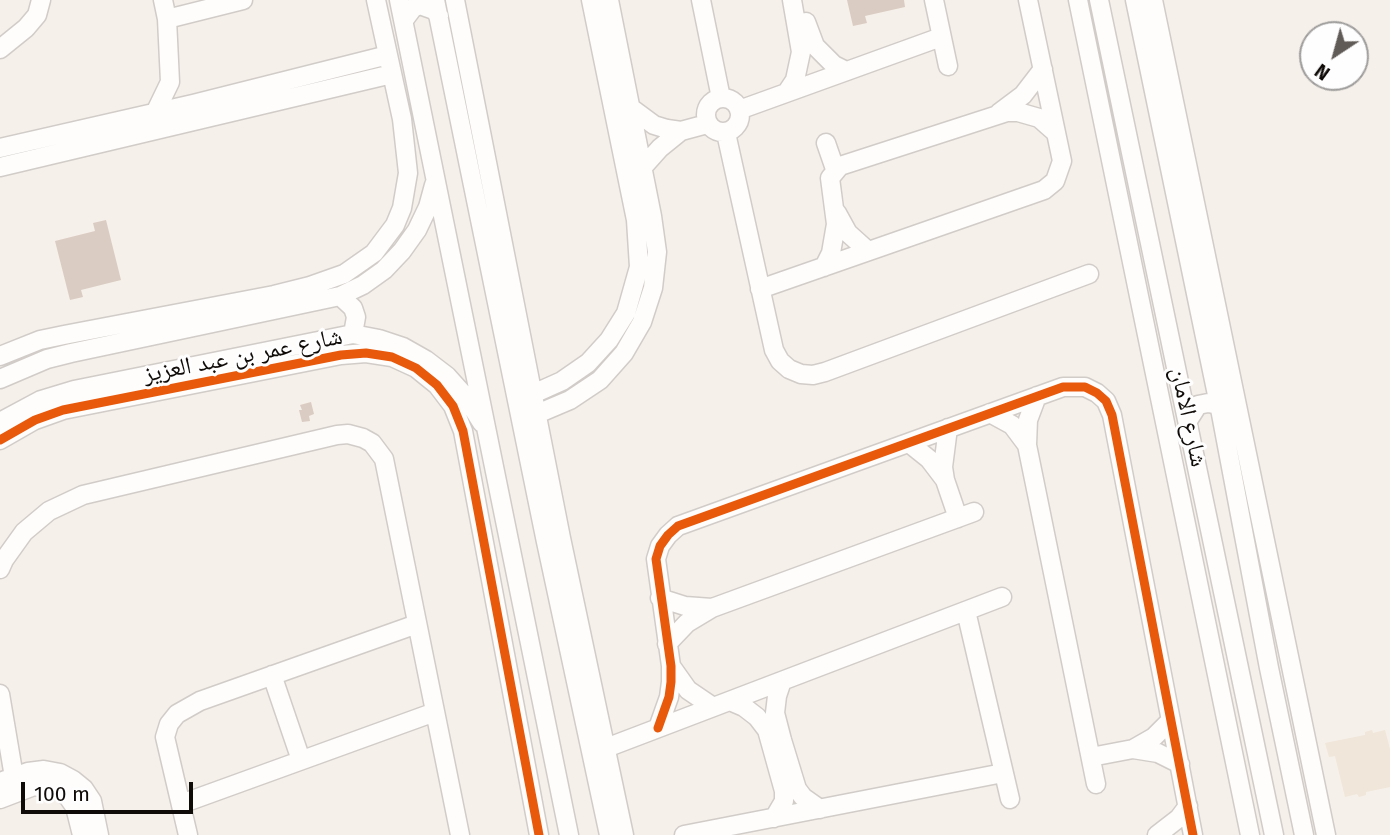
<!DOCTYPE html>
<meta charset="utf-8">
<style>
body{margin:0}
#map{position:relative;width:1390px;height:835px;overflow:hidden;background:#f6f0ea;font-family:"Fira Sans",sans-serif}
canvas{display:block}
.north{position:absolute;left:1299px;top:21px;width:70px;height:70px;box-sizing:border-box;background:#fefefe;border:2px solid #9e9d9c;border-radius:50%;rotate:216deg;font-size:19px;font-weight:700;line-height:28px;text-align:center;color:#0f0b08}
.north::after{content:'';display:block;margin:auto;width:24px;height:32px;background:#605b57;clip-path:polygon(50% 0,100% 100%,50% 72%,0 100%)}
.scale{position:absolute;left:21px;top:782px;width:172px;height:32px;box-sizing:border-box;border:4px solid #0f0b08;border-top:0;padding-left:9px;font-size:21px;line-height:24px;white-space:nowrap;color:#0f0b08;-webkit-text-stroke:5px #fefefe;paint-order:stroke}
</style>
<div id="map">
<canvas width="1390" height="835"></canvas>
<div class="north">N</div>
<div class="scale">100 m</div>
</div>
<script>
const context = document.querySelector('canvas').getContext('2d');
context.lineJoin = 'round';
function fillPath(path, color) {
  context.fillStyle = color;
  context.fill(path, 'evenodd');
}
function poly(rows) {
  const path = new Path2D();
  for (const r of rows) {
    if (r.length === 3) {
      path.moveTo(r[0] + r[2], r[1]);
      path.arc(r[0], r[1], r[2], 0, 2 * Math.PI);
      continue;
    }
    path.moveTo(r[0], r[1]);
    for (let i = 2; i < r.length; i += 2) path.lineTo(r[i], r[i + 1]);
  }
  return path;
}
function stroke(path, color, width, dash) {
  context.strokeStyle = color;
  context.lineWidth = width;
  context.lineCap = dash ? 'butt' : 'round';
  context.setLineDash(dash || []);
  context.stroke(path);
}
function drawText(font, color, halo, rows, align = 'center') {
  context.font = font + ' "Fira Sans","Noto Naskh Arabic",sans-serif';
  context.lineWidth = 6;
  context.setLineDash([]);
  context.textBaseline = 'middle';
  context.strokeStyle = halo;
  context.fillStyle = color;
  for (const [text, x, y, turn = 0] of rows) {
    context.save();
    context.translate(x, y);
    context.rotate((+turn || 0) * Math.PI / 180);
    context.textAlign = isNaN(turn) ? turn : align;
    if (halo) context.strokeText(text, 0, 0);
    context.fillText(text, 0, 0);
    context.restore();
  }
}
fillPath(poly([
 [1372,730,1373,733,1385,730,1390,749,1390,787,1366,792,1366,795,1359,797,1357,794,1345,797,1335,756,1329,757,1325,743,1365,735,1365,732]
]), '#f0e6d9');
fillPath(poly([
 [847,0,904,0,905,7,865,16,867,23,853,26],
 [106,220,121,280,81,290,83,297,70,300,55,241,95,231,93,223],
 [311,402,314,414,309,416,310,421,302,422,299,410,302,410,300,405]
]), '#daccc2');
const minor = poly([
 [399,0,569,835],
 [435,0,546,542,609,835],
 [455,0,561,538,624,835],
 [701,0,721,98],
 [934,0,948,66],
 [1078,0,1250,835],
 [1099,0,1274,835],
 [1135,0,1221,414,1269,668,1304,835],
 [1153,0,1326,835],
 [167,19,243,0],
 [404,20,413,8,420,5,434,10,439,16],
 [806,22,815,46,834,65,846,71],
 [0,49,26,28,37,15,41,0],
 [787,92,795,80,801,52,792,0],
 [723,115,17],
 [631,108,654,125,667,129,681,131,707,124],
 [739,110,941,37],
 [155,113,170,82,167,19,163,0],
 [999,113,1023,95,1043,69],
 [726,133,774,350,780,361,789,369,801,374,813,375,825,372,1089,274],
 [826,143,835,169],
 [0,148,193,104,388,55],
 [0,167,392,74],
 [643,167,660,148,681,131],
 [837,213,848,233,868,251],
 [824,267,831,253,836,224,830,178,840,166,1007,112,1018,112,1039,118,1056,133],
 [760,289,1044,190,1055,181,1062,161,1028,0],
 [340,296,353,308,356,317,353,334],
 [0,356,40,340,64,335,274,295,310,286,344,274,374,253,395,225,402,208,408,173,402,119,376,0],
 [0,379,47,359,71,353,340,296,363,285,384,270,402,251,417,230,428,207,434,185],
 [533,394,562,381,588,363,609,340,626,313,639,267,636,220,591,0],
 [1037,396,1028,420,1027,445,1096,784],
 [990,413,1012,425,1027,445],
 [537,414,570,400,600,380,624,353,642,322,653,288,657,252,652,216,609,0],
 [1189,419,1198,405,1208,403,1219,405],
 [0,422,41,400,74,390,353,334,379,339,403,347,426,360,447,376,465,396,482,423],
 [948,428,943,467,945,480,958,518],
 [0,440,35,420,63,410,341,355,366,353,392,357,416,368,437,385,453,406,463,431,539,835],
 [909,443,929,459,945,480],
 [0,569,4,560,24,532,49,511,83,495,337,435,348,434,363,438,372,443,384,459,460,835],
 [660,598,685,606,712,608],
 [966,611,1010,799],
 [667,644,687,623,712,608,974,512],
 [671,666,688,690,713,707],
 [272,675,301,760],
 [782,681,777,696,775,713,782,740,797,789,803,797,820,809],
 [0,694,14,777],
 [730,701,744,707,757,717,767,730,784,791,784,801,774,818],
 [658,728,669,697,671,682,671,666,656,559,660,546,668,535,678,526,1063,387,1085,387,1097,393,1106,401,1112,415,1193,835],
 [606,748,1002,597],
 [1133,749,1154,737,1171,720],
 [1091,757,1133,749,1158,753,1180,764],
 [0,782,28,772,44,770,60,773,73,780,84,789,92,801,99,835],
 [0,799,34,786,58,790,68,797,75,807,82,835],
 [181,804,435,712],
 [188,835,165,737,169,724,177,714,200,701,417,624],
 [684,835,1003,773],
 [1157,835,1179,818,1188,806]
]);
stroke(minor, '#d1ccc8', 21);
stroke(minor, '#fefdfc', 18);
stroke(poly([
 [0,440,35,420,63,410,341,355,366,353,392,357,416,368,437,385,453,406,463,431,539,835],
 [658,728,669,697,671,682,671,666,656,559,660,546,668,535,678,526,1063,387,1085,387,1097,393,1106,401,1112,415,1193,835]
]), '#e8590c', 9);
drawText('24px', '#0f0b08', '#fefefe', [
 ["شارع عمر بن عبد العزيز",243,356,-11],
 ["شارع الامان",1188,417,78]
]);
</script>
